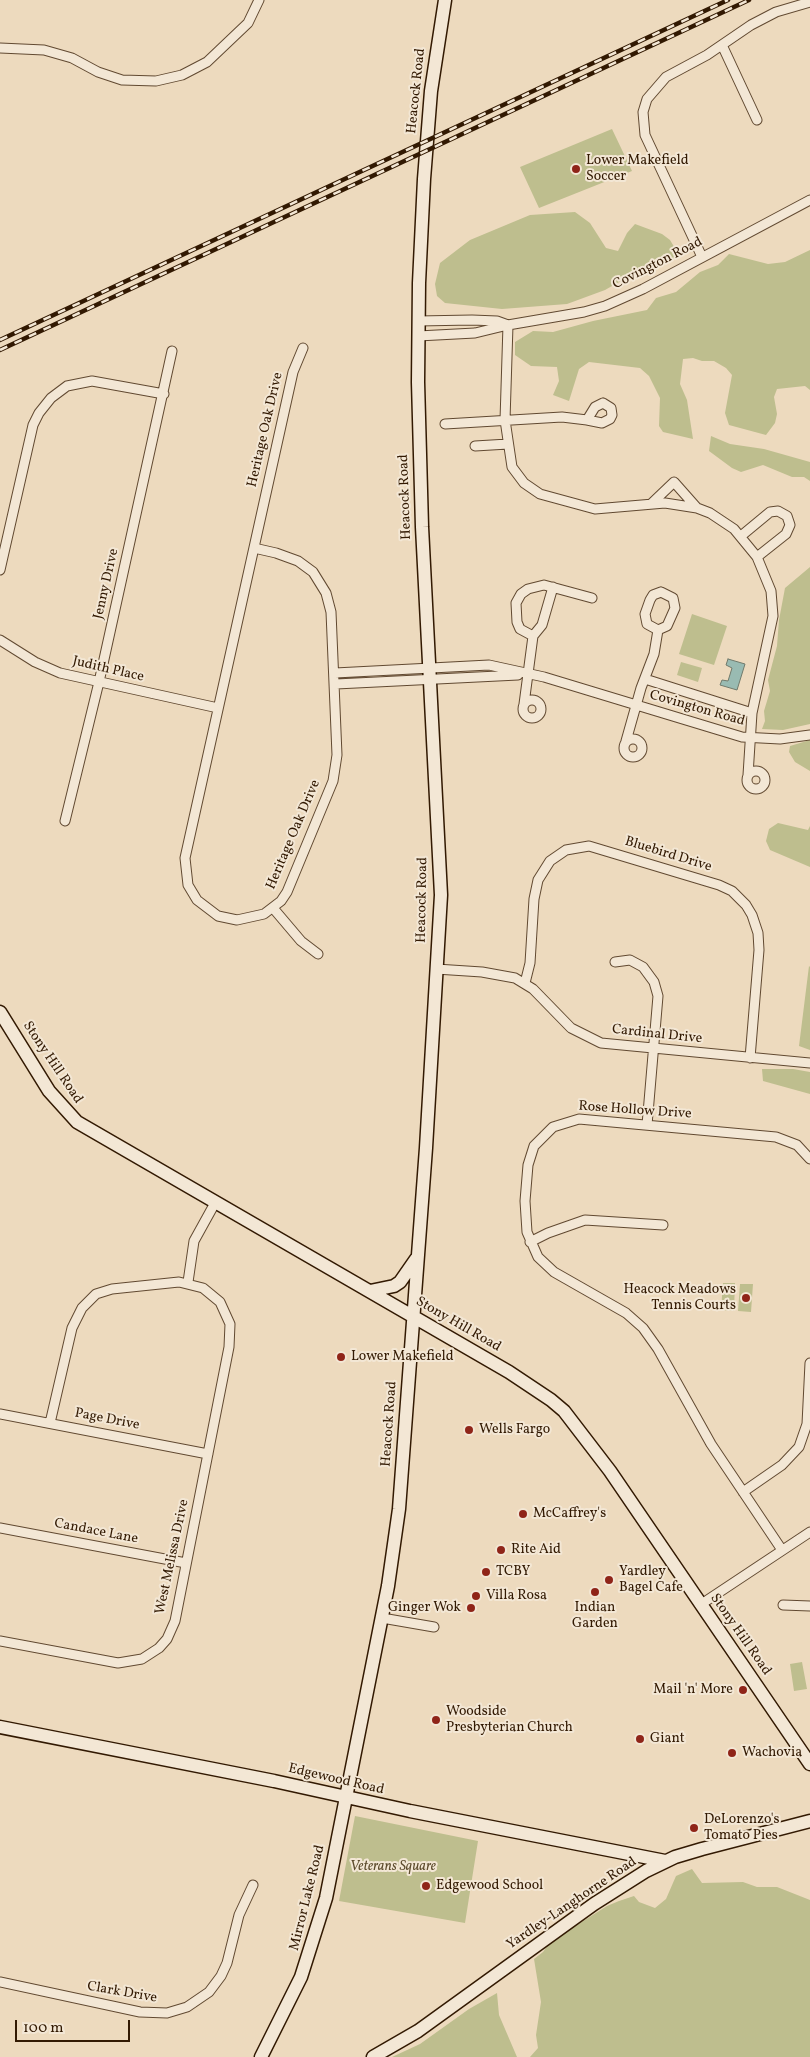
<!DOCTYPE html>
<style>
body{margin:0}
#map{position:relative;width:810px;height:2057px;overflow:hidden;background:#eddabe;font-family:Vollkorn,serif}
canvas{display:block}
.scale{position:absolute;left:15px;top:2020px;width:115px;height:22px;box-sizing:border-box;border:2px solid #321902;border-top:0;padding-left:6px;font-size:15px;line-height:18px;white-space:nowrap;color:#321902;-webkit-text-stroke:4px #f3e7d5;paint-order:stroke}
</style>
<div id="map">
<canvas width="810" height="2057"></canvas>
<div class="scale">100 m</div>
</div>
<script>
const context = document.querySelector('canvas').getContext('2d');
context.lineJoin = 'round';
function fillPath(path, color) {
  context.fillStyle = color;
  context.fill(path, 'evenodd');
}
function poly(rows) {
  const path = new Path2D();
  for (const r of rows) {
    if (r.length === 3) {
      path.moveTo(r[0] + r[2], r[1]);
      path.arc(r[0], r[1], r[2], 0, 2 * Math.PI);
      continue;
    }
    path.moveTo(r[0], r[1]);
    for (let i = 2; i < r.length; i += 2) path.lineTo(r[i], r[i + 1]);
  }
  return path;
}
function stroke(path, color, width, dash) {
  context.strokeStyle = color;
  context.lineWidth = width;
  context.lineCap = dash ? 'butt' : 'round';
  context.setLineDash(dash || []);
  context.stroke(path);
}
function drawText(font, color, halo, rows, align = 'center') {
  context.font = font + ' Vollkorn,serif';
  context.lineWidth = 4;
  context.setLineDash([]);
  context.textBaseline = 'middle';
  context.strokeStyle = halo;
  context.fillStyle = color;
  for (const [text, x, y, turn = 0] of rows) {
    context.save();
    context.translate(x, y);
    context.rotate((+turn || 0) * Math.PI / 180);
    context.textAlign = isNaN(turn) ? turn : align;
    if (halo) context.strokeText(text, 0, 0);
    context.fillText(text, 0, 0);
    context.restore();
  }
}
fillPath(poly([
 [612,129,632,171,539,208,520,167],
 [575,212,590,223,606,248,618,251,627,233,635,224,662,234,670,240,679,255,666,264,635,273,605,290,567,304,502,309,445,303,437,296,435,284,440,263,470,240,530,215],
 [810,250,810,390,805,386,777,389,774,397,777,414,775,423,766,435,729,425,725,413,732,375,726,368,714,361,702,361,693,358,683,359,680,384,687,400,693,439,663,432,659,426,660,398,649,376,640,368,589,362,579,369,569,401,553,395,559,381,557,367,531,366,515,355,515,342,533,331,553,332,593,321,647,310,656,298,676,292,700,272,718,265,729,254,768,264,785,262],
 [711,436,730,444,764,449,810,462,810,481,804,477,792,477,763,465,741,472,732,468,709,451],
 [810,567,810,724,783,730,762,729,765,721,764,711,770,691,768,680,777,646,779,620,785,588],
 [692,614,727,626,714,665,679,654],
 [681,662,702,668,698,682,677,675],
 [810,740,810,771,795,762,789,752,790,746],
 [778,823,808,830,810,826,810,867,770,850,766,841,769,829],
 [809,966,810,967,810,1050,799,1046],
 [762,1069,793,1069,810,1072,810,1094,763,1081],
 [723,1283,735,1283,734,1311,721,1310],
 [740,1284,753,1284,751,1312,738,1311],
 [802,1662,807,1689,794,1691,790,1664],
 [355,1816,478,1841,465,1923,339,1901],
 [692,1869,702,1883,743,1882,757,1887,777,1887,810,1900,810,2057,530,2057,538,2048,536,2035,541,2002,534,1959,543,1952,550,1942,607,1906,619,1901,634,1896,639,1902,655,1908,666,1899,676,1876],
 [497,1993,499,2015,517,2057,392,2057,420,2044,469,2009]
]), '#bebe8e');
const water = poly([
 [728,659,745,664,737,690,720,685,722,680,728,681,732,668,726,665,728,659]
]);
fillPath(water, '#99bbb2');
stroke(water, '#707a6c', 1);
const street = poly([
 [722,45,757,120],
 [0,48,44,50,72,58,98,72,122,80,156,81,182,75,207,62,248,23,259,0],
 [702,257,645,135,643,112,647,99,666,77,707,55,751,25,776,12,810,2],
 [418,321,472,320,497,321,508,325],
 [508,325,505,420,512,467,524,483,540,494,595,509,665,503,697,508,710,513,734,529,757,557,771,591,773,616,752,713,748,775],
 [418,336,475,333,508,325,584,312,605,306,643,289,810,200],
 [603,403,611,408,612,415,610,419,602,423,587,420,595,407,603,403],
 [445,424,562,417,587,420],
 [475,446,508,444],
 [651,504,674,482,697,508],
 [741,536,770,512,778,511,787,516,790,525,786,534,757,557],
 [254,548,276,553,298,561,313,572,326,593,331,612,337,755,333,781,287,892,281,901,264,914,237,920,218,916,197,900,188,885,185,858,293,372,303,348],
 [0,570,33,425,39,413,51,398,67,386,92,381,164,394],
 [661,592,673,598,675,608,667,626,658,630,647,624,645,614,650,600,653,595,661,592],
 [533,636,520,629,517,622,516,603,521,594,528,589,544,585,592,598],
 [0,640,35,662,60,673,218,708],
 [335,673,489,665,544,677,742,737,780,739,810,735],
 [645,679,752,713],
 [336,684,518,675],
 [532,709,9],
 [524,704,533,636,542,625,553,587],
 [633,748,9],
 [626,741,641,688,654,654,658,630],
 [756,780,9],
 [65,821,99,682,172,351],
 [273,908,301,941,318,954],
 [615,962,630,960,643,967,654,982,658,996,647,1125],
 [436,969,482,972,515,978,533,989,571,1028,601,1043,810,1063],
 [525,983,530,963,534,899,538,880,550,861,566,850,589,846,719,885,732,891,746,905,752,915,758,933,759,950,750,1058],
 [530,1242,548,1233,585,1220,663,1225],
 [188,1282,194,1241,215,1203],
 [0,1414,208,1454],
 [743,1492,782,1465,799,1447,807,1424,810,1363],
 [0,1528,186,1563],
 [782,1550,711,1444,658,1349,643,1328,626,1313,554,1272,538,1257,527,1232,525,1201,528,1165,534,1146,553,1127,579,1119,776,1137,797,1145,810,1159],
 [700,1605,810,1532],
 [783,1605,810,1606],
 [382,1618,434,1627],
 [0,1641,118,1663,142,1659,159,1648,167,1639,175,1621,229,1347,230,1324,220,1302,203,1288,179,1282,112,1289,96,1294,82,1308,72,1328,50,1423],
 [0,1982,140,2012,167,2013,187,2007,209,1992,221,1976,227,1963,239,1915,253,1885]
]);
const secondary = poly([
 [0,1012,49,1091,77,1122,509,1372,551,1400,564,1411,610,1471,810,1764],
 [370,1291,394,1286,400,1282,416,1259],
 [0,1727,274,1781,410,1811,665,1861],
 [261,2057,301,1977,326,1898,388,1586,399,1509,426,1148,441,895,422,527,418,382,419,283,424,179,431,91,445,0],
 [373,2057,418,2031,594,1904,646,1871,675,1857,702,1849,810,1821]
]);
stroke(street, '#614931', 11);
stroke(secondary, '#321902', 15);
stroke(street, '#f3e7d5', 9);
stroke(secondary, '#f3e7d5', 12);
const rail = poly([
 [0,340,728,0],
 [0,350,749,0]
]);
stroke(rail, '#321902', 4.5);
stroke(rail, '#f3e7d5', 2.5, [8]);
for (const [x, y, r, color] of [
 [576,169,5,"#8f2418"],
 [746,1298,5,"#8f2418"],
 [341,1357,5,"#8f2418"],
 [469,1430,5,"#8f2418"],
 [523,1514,5,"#8f2418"],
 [501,1550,5,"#8f2418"],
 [486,1572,5,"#8f2418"],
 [609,1580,5,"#8f2418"],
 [595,1592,5,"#8f2418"],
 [476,1596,5,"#8f2418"],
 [471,1608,5,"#8f2418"],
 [743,1690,5,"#8f2418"],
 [436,1720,5,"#8f2418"],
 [640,1739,5,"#8f2418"],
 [732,1753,5,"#8f2418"],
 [694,1828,5,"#8f2418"],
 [426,1886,5,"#8f2418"]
]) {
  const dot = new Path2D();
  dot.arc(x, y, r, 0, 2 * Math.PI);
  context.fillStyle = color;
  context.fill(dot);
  stroke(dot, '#f3e7d5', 2);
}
drawText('14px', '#321902', '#f3e7d5', [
 ["Heacock Road",417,91,-84],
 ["Covington Road",658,264,-27],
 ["Heritage Oak Drive",266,430,-77],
 ["Heacock Road",406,497,-92],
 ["Jenny Drive",107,584,-77],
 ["Judith Place",108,670,13],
 ["Covington Road",697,709,16],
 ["Heritage Oak Drive",294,835,-67],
 ["Bluebird Drive",668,855,17],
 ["Heacock Road",423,900,-89],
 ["Cardinal Drive",657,1035,6],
 ["Stony Hill Road",52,1063,56],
 ["Rose Hollow Drive",635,1111,4],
 ["Stony Hill Road",458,1325,30],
 ["Page Drive",107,1420,11],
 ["Heacock Road",390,1424,-86],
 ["Candace Lane",96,1532,11],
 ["West Melissa Drive",173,1557,-78],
 ["Stony Hill Road",740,1635,55],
 ["Edgewood Road",336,1780,13],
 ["Mirror Lake Road",308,1898,-76],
 ["Yardley-Langhorne Road",572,1904,-34],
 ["Clark Drive",122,1993,10]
]);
drawText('14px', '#321902', '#f3e7d5', [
 ["Lower Makefield",586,161],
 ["Soccer",586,177],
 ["Heacock Meadows",736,1290,"right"],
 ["Tennis Courts",736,1306,"right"],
 ["Lower Makefield",351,1357],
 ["Wells Fargo",479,1430],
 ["McCaffrey's",533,1514],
 ["Rite Aid",511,1550],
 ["TCBY",496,1572],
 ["Yardley",619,1572],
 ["Bagel Cafe",619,1588],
 ["Villa Rosa",486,1596],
 ["Ginger Wok",461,1608,"right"],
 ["Indian",595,1608,"center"],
 ["Garden",595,1624,"center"],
 ["Mail 'n' More",733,1690,"right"],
 ["Woodside",446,1712],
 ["Presbyterian Church",446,1728],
 ["Giant",650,1739],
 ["Wachovia",742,1753],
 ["DeLorenzo's",704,1820],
 ["Tomato Pies",704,1836],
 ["Edgewood School",436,1886]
], 'left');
drawText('italic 14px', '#5c4b2c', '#f3e7d5', [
 ["Veterans Square",393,1867]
]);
</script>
